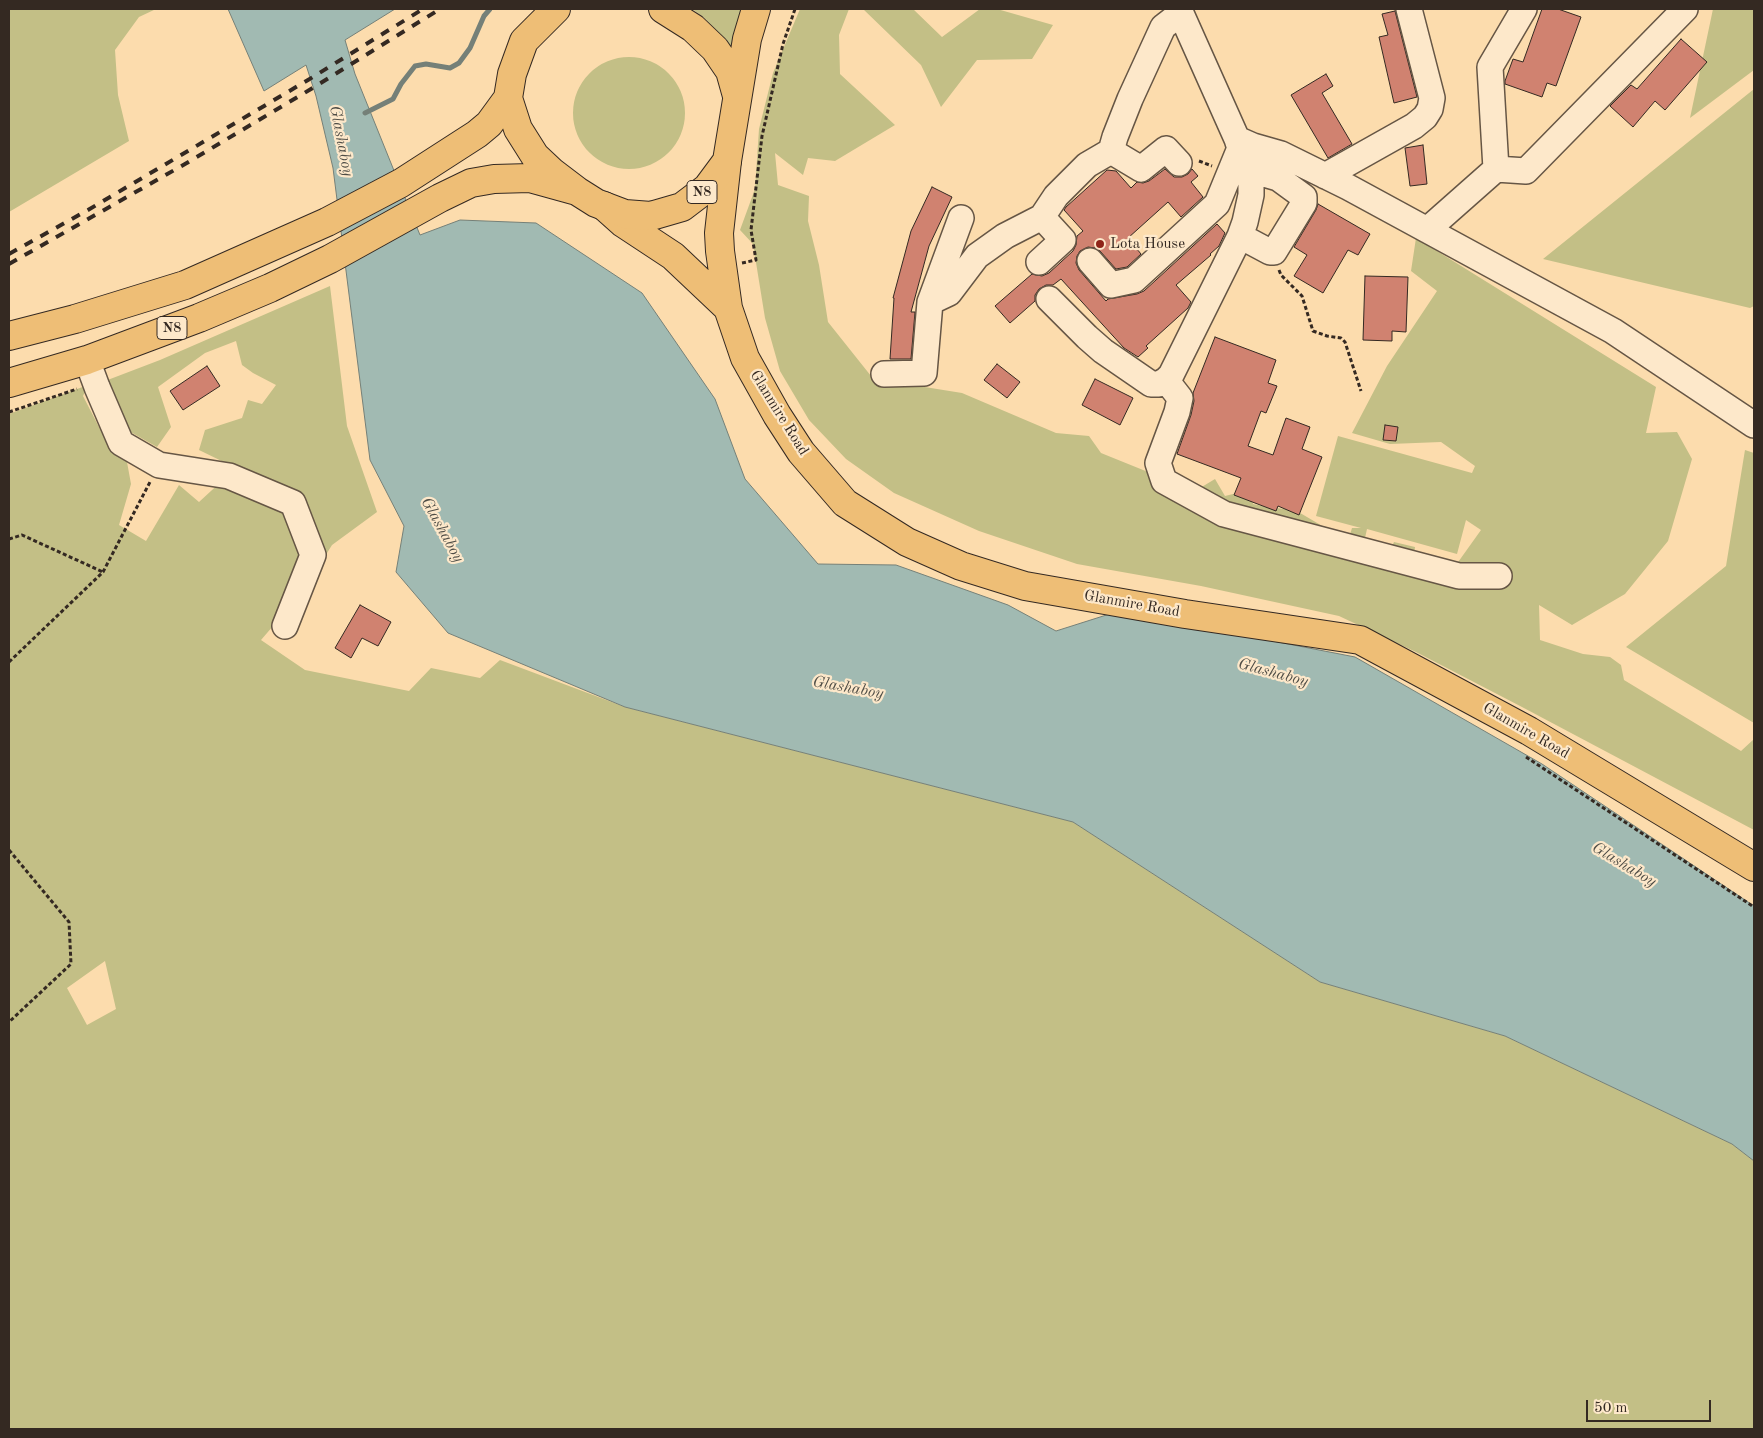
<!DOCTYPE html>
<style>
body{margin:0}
#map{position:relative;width:1763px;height:1438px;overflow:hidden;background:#fcdcad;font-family:"Old Standard TT",serif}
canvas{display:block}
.frame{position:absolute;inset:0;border:10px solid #342922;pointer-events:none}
.scale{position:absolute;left:1586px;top:1400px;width:125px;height:22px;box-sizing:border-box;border:2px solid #342922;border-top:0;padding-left:6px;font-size:15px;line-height:18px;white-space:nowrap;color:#342922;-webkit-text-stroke:4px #fde8ca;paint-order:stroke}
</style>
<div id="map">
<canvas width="1763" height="1438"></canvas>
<div class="frame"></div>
<div class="scale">50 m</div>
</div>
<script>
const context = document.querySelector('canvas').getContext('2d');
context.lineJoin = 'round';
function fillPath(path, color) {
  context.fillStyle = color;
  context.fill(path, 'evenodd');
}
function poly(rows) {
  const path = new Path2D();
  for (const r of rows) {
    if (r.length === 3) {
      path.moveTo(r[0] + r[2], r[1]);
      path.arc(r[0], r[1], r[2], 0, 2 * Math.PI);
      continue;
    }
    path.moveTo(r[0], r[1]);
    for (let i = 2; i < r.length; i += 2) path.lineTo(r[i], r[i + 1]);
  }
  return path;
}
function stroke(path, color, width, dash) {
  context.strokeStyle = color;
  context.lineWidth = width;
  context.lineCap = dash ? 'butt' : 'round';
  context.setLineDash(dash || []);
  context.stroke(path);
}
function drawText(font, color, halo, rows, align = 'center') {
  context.font = font + ' "Old Standard TT",serif';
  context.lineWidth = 4.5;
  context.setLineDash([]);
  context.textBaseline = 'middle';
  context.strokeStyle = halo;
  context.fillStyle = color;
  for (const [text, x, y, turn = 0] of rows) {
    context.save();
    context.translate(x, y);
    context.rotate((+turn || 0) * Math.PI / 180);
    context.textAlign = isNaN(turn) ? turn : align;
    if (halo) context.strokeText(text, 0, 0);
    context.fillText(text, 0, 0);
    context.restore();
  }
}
fillPath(poly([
 [9,9,156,9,139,17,115,50,118,95,129,141,9,212],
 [692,9,742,9,732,50,722,36,702,16],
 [800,9,849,9,839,35,840,74,895,125,835,161,808,158,803,175,775,153,778,185,809,196,808,221,819,265,828,322,871,376,906,384,962,393,1056,433,1089,436,1101,453,1195,491,1215,479,1225,496,1249,490,1253,504,1267,507,1295,510,1348,541,1352,528,1361,528,1316,516,1338,436,1472,473,1475,466,1441,442,1390,444,1352,433,1387,366,1437,291,1411,271,1416,238,1656,387,1646,433,1677,432,1692,459,1668,541,1625,594,1572,625,1539,605,1540,640,1583,654,1610,657,1621,665,1624,680,1741,751,1754,739,1754,830,1522,707,1416,652,1339,616,1201,586,1077,564,979,531,894,493,846,459,809,420,780,371,765,318,753,244,740,230,755,189,759,129,773,73],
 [1466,520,1481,530,1456,565,1413,563,1415,547,1394,542,1386,560,1363,547,1367,529,1457,554],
 [863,9,913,9,942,37,980,9,997,9,1053,25,1032,59,977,60,941,107,921,65],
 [1713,9,1754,9,1754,70,1690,118],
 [629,113,56],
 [1754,89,1754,306,1750,308,1543,259],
 [330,286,347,426,377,512,332,545,304,590,261,640,305,670,409,691,431,668,480,678,500,660,625,707,1073,822,1320,982,1505,1036,1732,1144,1754,1161,1754,1429,9,1429,9,414,88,385,83,396,100,429,127,462,131,484,119,525,146,541,179,485,199,502,236,468,199,450,205,430,242,418,248,400,262,404,276,385,253,373,242,365,236,341,205,353,158,387,171,427,157,447,127,430,105,381,160,360],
 [105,961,116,1009,87,1025,67,988],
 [1745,450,1754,453,1754,723,1626,647,1726,566]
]), '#c3bf86');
const water = poly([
 [228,9,395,9,345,40,355,74,420,235,460,220,536,223,642,293,715,399,745,479,818,564,896,565,1008,605,1056,631,1119,611,1355,657,1542,764,1754,906,1754,1161,1732,1144,1505,1036,1320,982,1073,822,625,707,448,633,396,572,404,526,370,460,333,168,316,96,306,65,264,91,228,9]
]);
fillPath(water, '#a1bab2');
stroke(water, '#758078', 1);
stroke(poly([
 [365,113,393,99,401,84,415,66,426,64,450,68,459,63,470,48,484,16,490,9]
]), '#758078', 5);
const building = poly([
 [1542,9,1558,9,1581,17,1556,86,1547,83,1542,97,1505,84,1505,81,1513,59,1523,62,1542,9],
 [1395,11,1417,97,1394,103,1379,37,1388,35,1382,14,1395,11],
 [1681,39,1707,62,1665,110,1655,101,1633,127,1610,106,1631,85,1637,89,1681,39],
 [1326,74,1333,86,1322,93,1352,144,1328,158,1291,95,1326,74],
 [1423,145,1427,184,1410,186,1405,148,1423,145],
 [1165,169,1174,177,1182,177,1188,174,1192,169,1198,176,1191,182,1203,197,1181,217,1168,202,1128,238,1141,254,1127,267,1116,269,1100,251,1095,248,1088,247,1080,251,1077,256,1076,263,1079,270,1106,301,1108,299,1137,294,1144,291,1217,224,1225,233,1219,246,1210,254,1211,255,1176,285,1191,302,1188,308,1146,346,1148,348,1138,357,1124,348,1061,279,1053,285,1046,285,1039,289,1035,295,1035,301,1010,323,995,306,1032,274,1042,276,1049,273,1073,251,1076,245,1077,236,1083,231,1064,210,1066,207,1107,170,1116,171,1131,188,1137,182,1143,183,1149,181,1165,169],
 [932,187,952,197,929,246,911,312,915,312,911,359,890,359,894,298,893,298,911,231,932,187],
 [1318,204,1370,234,1358,255,1348,250,1323,293,1294,276,1307,255,1294,247,1316,210,1318,204],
 [1365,276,1408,277,1406,332,1392,331,1392,341,1363,340,1365,276],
 [1215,337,1276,360,1268,383,1277,386,1266,413,1261,411,1248,446,1273,455,1286,418,1310,427,1302,449,1322,457,1299,515,1278,506,1276,511,1234,495,1241,478,1177,454,1191,415,1194,401,1193,393,1215,337],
 [997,364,1020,382,1007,398,984,380,997,364],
 [207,366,220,386,183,410,170,391,207,366],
 [1095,379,1133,398,1120,425,1082,405,1095,379],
 [1385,425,1398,427,1396,441,1383,440,1385,425],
 [360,605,391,622,378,646,362,638,351,658,335,648,360,605]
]);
fillPath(building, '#d08270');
stroke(building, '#342922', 1);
const minor = poly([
 [1179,9,1237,139,1253,146,1281,154,1348,187,1613,331,1754,425],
 [1111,151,1141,169,1166,149,1179,163],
 [1496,169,1490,67,1524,9],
 [1325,176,1414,126,1425,117,1430,109,1432,98,1409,9],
 [1427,230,1496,169,1526,171,1685,9],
 [1240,236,1270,252,1274,252,1304,203,1304,197,1278,178,1247,169],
 [1090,261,1111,285,1134,280,1217,204,1240,148],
 [1039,262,1063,240,1042,217],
 [1049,299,1087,337,1103,351,1151,384,1159,384,1166,380,1171,375,1240,236,1245,222,1251,195,1251,183,1237,139],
 [930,302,949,293,977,256,1005,236,1042,217,1056,196,1087,165,1111,151,1115,137,1130,99,1163,27,1181,13],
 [87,360,97,387,121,443,159,465,229,476,293,503,313,555,285,626],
 [884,374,924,373,930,302,961,218],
 [1166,380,1180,398,1177,412,1158,463,1164,481,1224,514,1459,576,1499,576]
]);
const major = poly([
 [727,161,719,233,720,251,728,308,745,358,777,415,801,452,845,503,907,542,961,566,1025,586,1185,614,1360,640,1529,731,1754,867],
 [604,206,623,223,673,256,728,308]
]);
const highway = poly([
 [556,9,524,41,512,74,508,98,518,129,535,156,552,172,577,191,596,203,625,214,651,216,682,207,707,188,727,161,747,39,756,9],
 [663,9,693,28,715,49,730,71,737,96],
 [9,336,75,319,185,285,327,222,401,183,477,134,489,124,508,98],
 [9,383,87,360,199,318,270,288,330,259,440,198,471,183,494,179,530,178,577,191]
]);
stroke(minor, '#665645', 28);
stroke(major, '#342922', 30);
stroke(highway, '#342922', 30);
stroke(poly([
 [1199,161,1212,166],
 [742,263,756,260,751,230,762,136,783,44,795,9],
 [1279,270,1281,275,1302,296,1313,331,1327,336,1341,338,1345,342,1361,391],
 [9,412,77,389],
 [9,539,22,535,103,572],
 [9,662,103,572,150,482],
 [1526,757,1754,907],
 [9,850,69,922,71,964,9,1022]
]), '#342922', 3, [4, 2.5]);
stroke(minor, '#fde8ca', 25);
stroke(major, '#eebe76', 28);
stroke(highway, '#eebe76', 28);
stroke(poly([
 [9,254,88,210,308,80,423,9],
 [9,264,185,164,311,89,440,9]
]), '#342922', 4, [9, 9]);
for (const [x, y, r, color] of [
 [1100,244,5,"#8f2418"]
]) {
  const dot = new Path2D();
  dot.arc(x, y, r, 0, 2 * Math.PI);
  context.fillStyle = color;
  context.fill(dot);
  stroke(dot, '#fde8ca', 2);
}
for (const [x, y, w] of [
 [702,192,30],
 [172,328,30]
]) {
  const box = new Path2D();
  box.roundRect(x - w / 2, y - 11.5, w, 23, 4);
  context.fillStyle = '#fde8ca';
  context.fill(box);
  stroke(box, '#342922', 1);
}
drawText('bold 14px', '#342922', null, [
 ["N8",702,192],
 ["N8",172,328]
]);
drawText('15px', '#342922', '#fde8ca', [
 ["Lota House",1110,244]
], 'left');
drawText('15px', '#342922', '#fde8ca', [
 ["Glanmire Road",779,413,58],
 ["Glanmire Road",1132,604,10],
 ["Glanmire Road",1526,731,30]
]);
drawText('italic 16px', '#4f4d46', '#fde8ca', [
 ["Glashaboy",341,141,79],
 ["Glashaboy",442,530,61],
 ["Glashaboy",1273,673,15],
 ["Glashaboy",848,688,10],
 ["Glashaboy",1624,865,31]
]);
</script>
